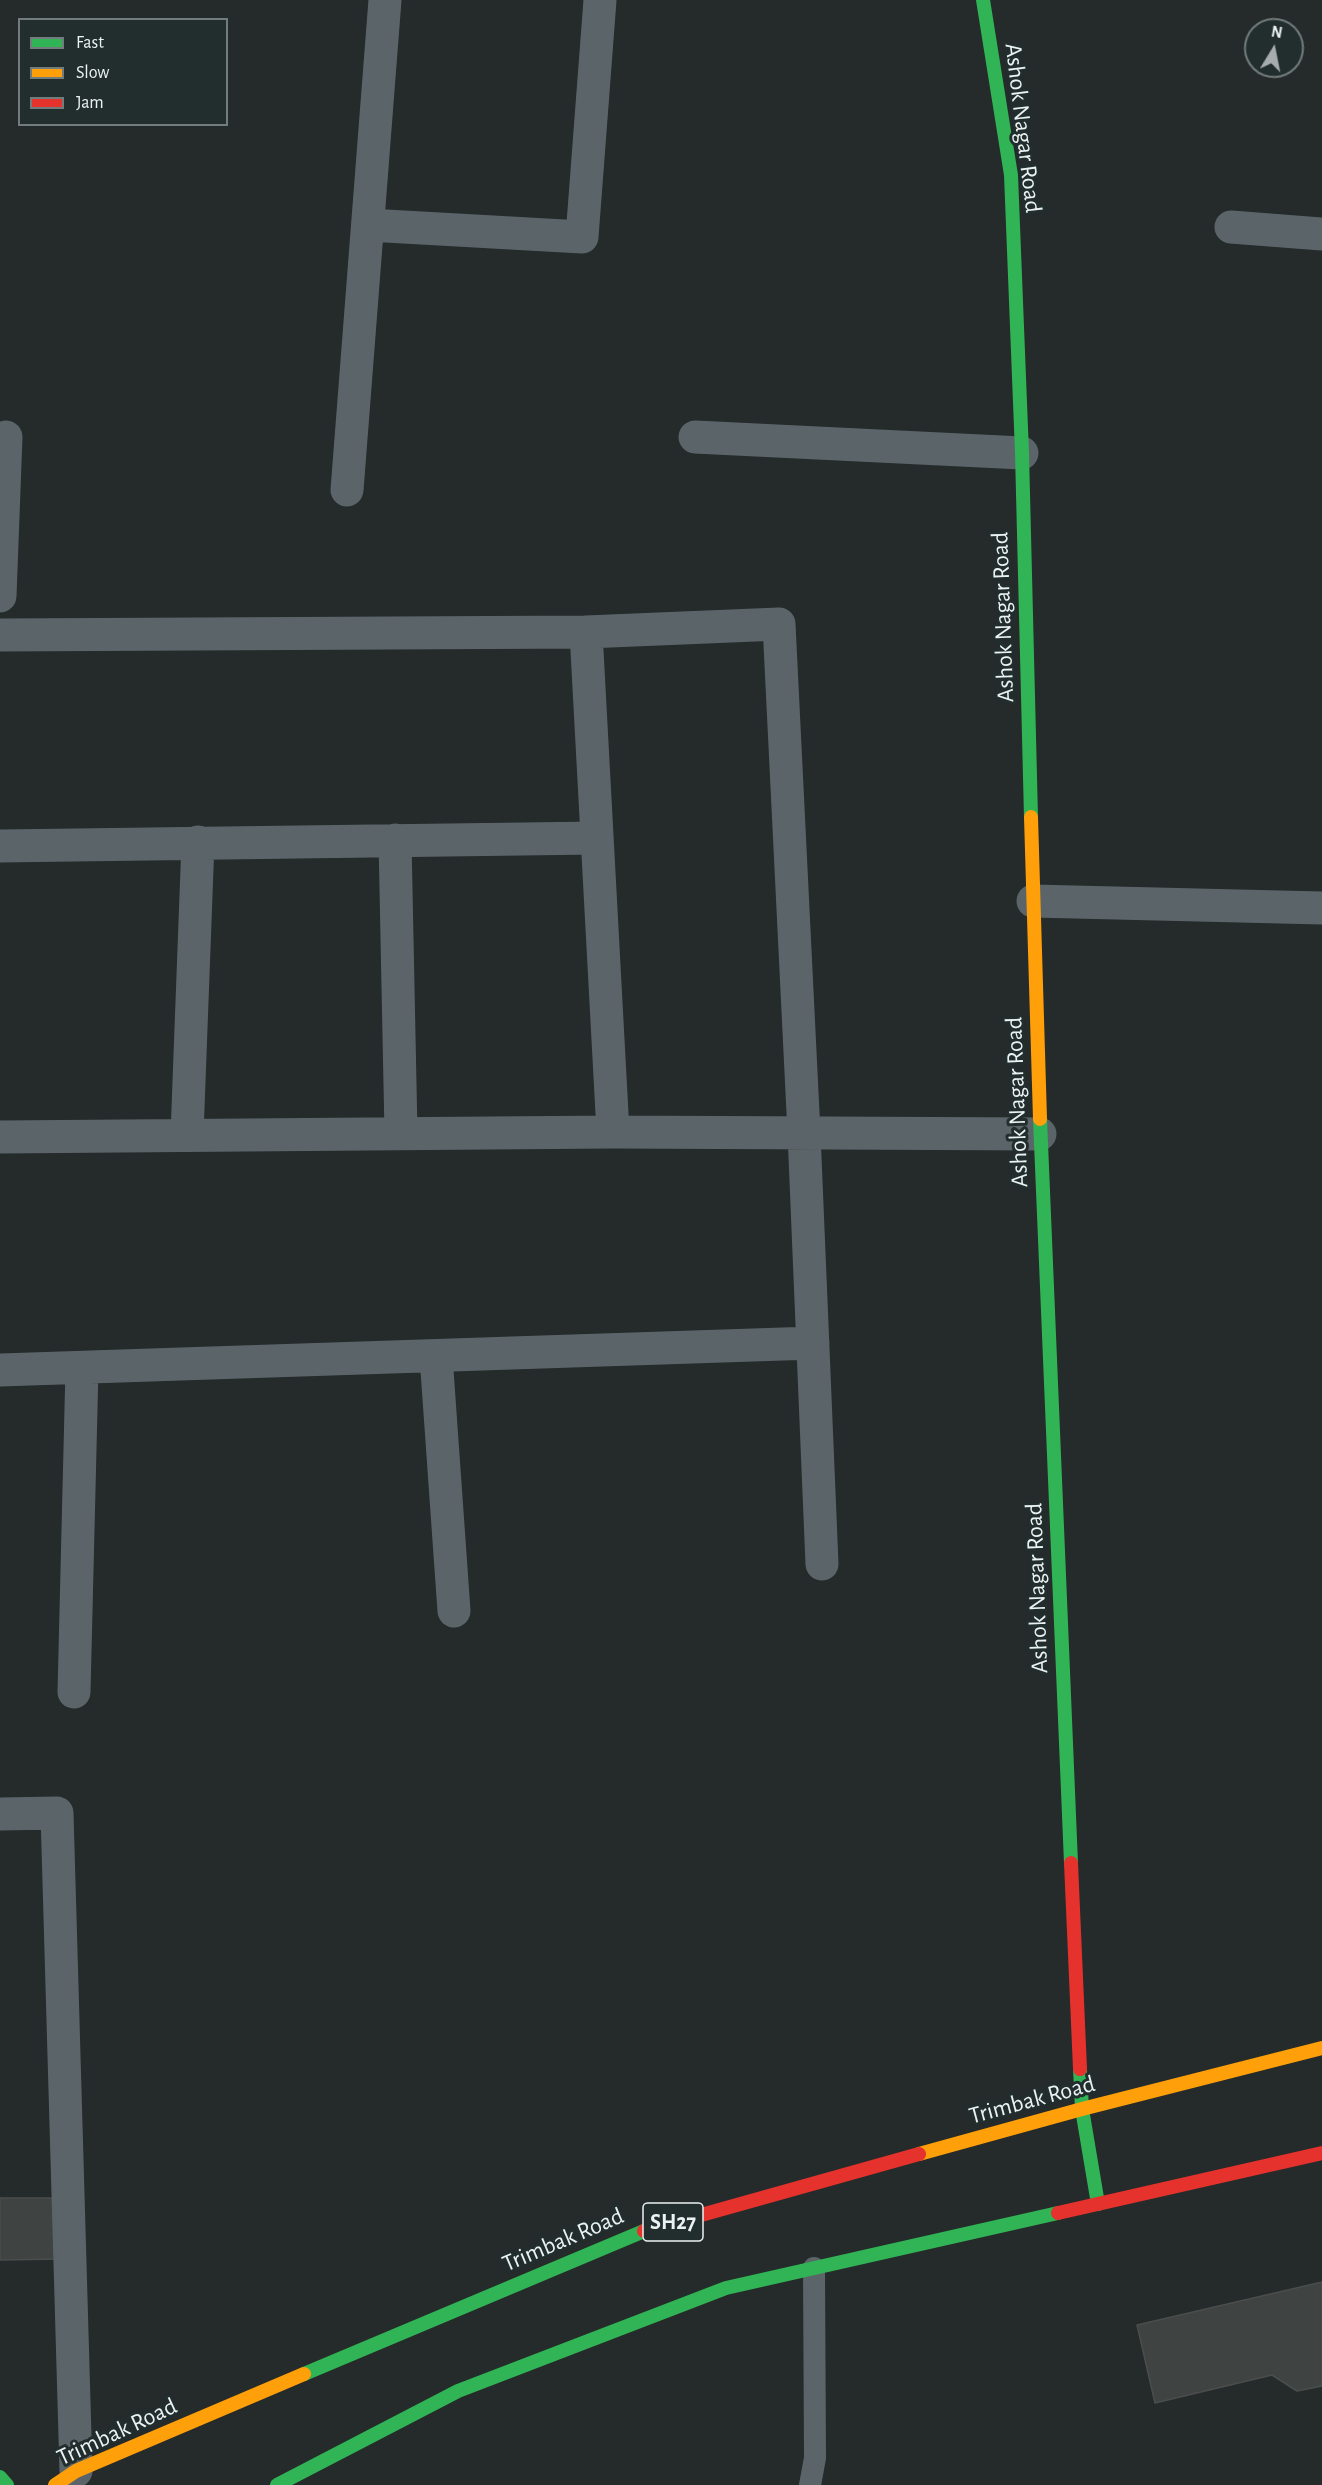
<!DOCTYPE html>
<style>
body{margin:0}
#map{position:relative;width:1322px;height:2485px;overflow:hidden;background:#252a2a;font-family:"Alegreya Sans",sans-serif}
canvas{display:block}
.legend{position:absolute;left:18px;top:18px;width:210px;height:108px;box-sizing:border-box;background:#222d2d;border:2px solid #727c7c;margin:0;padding:8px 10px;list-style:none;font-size:18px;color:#ebf2f2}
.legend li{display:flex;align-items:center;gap:12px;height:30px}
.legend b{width:30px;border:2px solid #727c7c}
.north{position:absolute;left:1244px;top:18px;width:60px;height:60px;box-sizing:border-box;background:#222d2d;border:2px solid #727c7c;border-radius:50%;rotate:10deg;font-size:16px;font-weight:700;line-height:24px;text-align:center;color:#ebf2f2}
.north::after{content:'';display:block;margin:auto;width:21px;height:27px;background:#a6acac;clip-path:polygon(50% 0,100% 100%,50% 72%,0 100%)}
</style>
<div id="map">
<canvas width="1322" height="2485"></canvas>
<ul class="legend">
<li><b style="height:8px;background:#30b455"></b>Fast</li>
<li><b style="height:8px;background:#ff9f0a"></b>Slow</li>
<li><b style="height:8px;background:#e5322d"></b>Jam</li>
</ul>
<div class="north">N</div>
</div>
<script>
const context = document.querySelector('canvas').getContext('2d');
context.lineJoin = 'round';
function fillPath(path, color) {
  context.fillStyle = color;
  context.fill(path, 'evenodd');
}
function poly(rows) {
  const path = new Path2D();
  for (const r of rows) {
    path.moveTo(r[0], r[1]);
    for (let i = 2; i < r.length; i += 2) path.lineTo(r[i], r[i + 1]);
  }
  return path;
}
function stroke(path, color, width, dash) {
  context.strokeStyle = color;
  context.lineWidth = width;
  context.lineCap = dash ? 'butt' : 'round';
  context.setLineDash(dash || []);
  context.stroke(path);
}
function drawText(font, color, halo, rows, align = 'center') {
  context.font = font + ' "Alegreya Sans",sans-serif';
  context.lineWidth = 6;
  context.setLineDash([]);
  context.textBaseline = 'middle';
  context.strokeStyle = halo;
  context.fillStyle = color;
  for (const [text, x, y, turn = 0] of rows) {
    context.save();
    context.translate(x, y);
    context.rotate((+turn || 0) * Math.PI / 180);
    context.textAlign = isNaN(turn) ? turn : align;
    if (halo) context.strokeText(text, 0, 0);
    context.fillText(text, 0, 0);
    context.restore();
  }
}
const building = poly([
 [0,2198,60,2198,61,2259,0,2260,0,2198],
 [1322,2282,1322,2386,1297,2391,1272,2375,1155,2403,1137,2325,1322,2282]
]);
fillPath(building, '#3f4342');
stroke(building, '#4a4f4d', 1.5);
stroke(poly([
 [810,2485,815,2458,814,2268]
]), '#5b6569', 22);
stroke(poly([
 [368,225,582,237,600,0],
 [1231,227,1322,234],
 [695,437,1022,453],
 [347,490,385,0],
 [0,596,6,437],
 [586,632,779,624,804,1133,822,1564],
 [0,635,586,632,613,1132],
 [395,840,401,1133],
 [0,846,597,838],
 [1033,901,1322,908],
 [187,1135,198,842],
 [0,1137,613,1132,1040,1134],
 [436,1356,454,1611],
 [0,1370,813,1343],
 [74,1692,82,1368],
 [0,1814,57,1813,76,2471]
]), '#5b6569', 33);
stroke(poly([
 [983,0,1011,175,1022,453,1031,817],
 [1040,1119,1071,1863],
 [1080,2069,1082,2109,1098,2204],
 [304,2374,644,2231],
 [0,2477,7,2485],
 [277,2485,458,2391,726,2288,1058,2213]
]), '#30b455', 14);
stroke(poly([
 [1031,817,1040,1119],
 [919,2154,1082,2109,1322,2048],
 [55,2485,76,2471,304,2374]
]), '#ff9f0a', 14);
stroke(poly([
 [1071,1863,1080,2069],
 [1058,2213,1322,2153],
 [644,2231,919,2154]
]), '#e5322d', 14);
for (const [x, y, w] of [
 [673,2222,60]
]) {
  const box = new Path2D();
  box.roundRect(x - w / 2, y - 19, w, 38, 4.5);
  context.fillStyle = '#222d2d';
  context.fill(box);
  stroke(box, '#ebf2f2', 1.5);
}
drawText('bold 22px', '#ebf2f2', null, [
 ["SH27",673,2222]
]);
drawText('24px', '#ebf2f2', '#222d2d', [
 ["Ashok Nagar Road",1023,128,83],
 ["Ashok Nagar Road",1003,617,-92],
 ["Ashok Nagar Road",1017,1102,-92],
 ["Ashok Nagar Road",1037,1588,-92],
 ["Trimbak Road",1032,2100,-15],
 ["Trimbak Road",563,2240,-23],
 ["Trimbak Road",117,2432,-25]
]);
</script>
